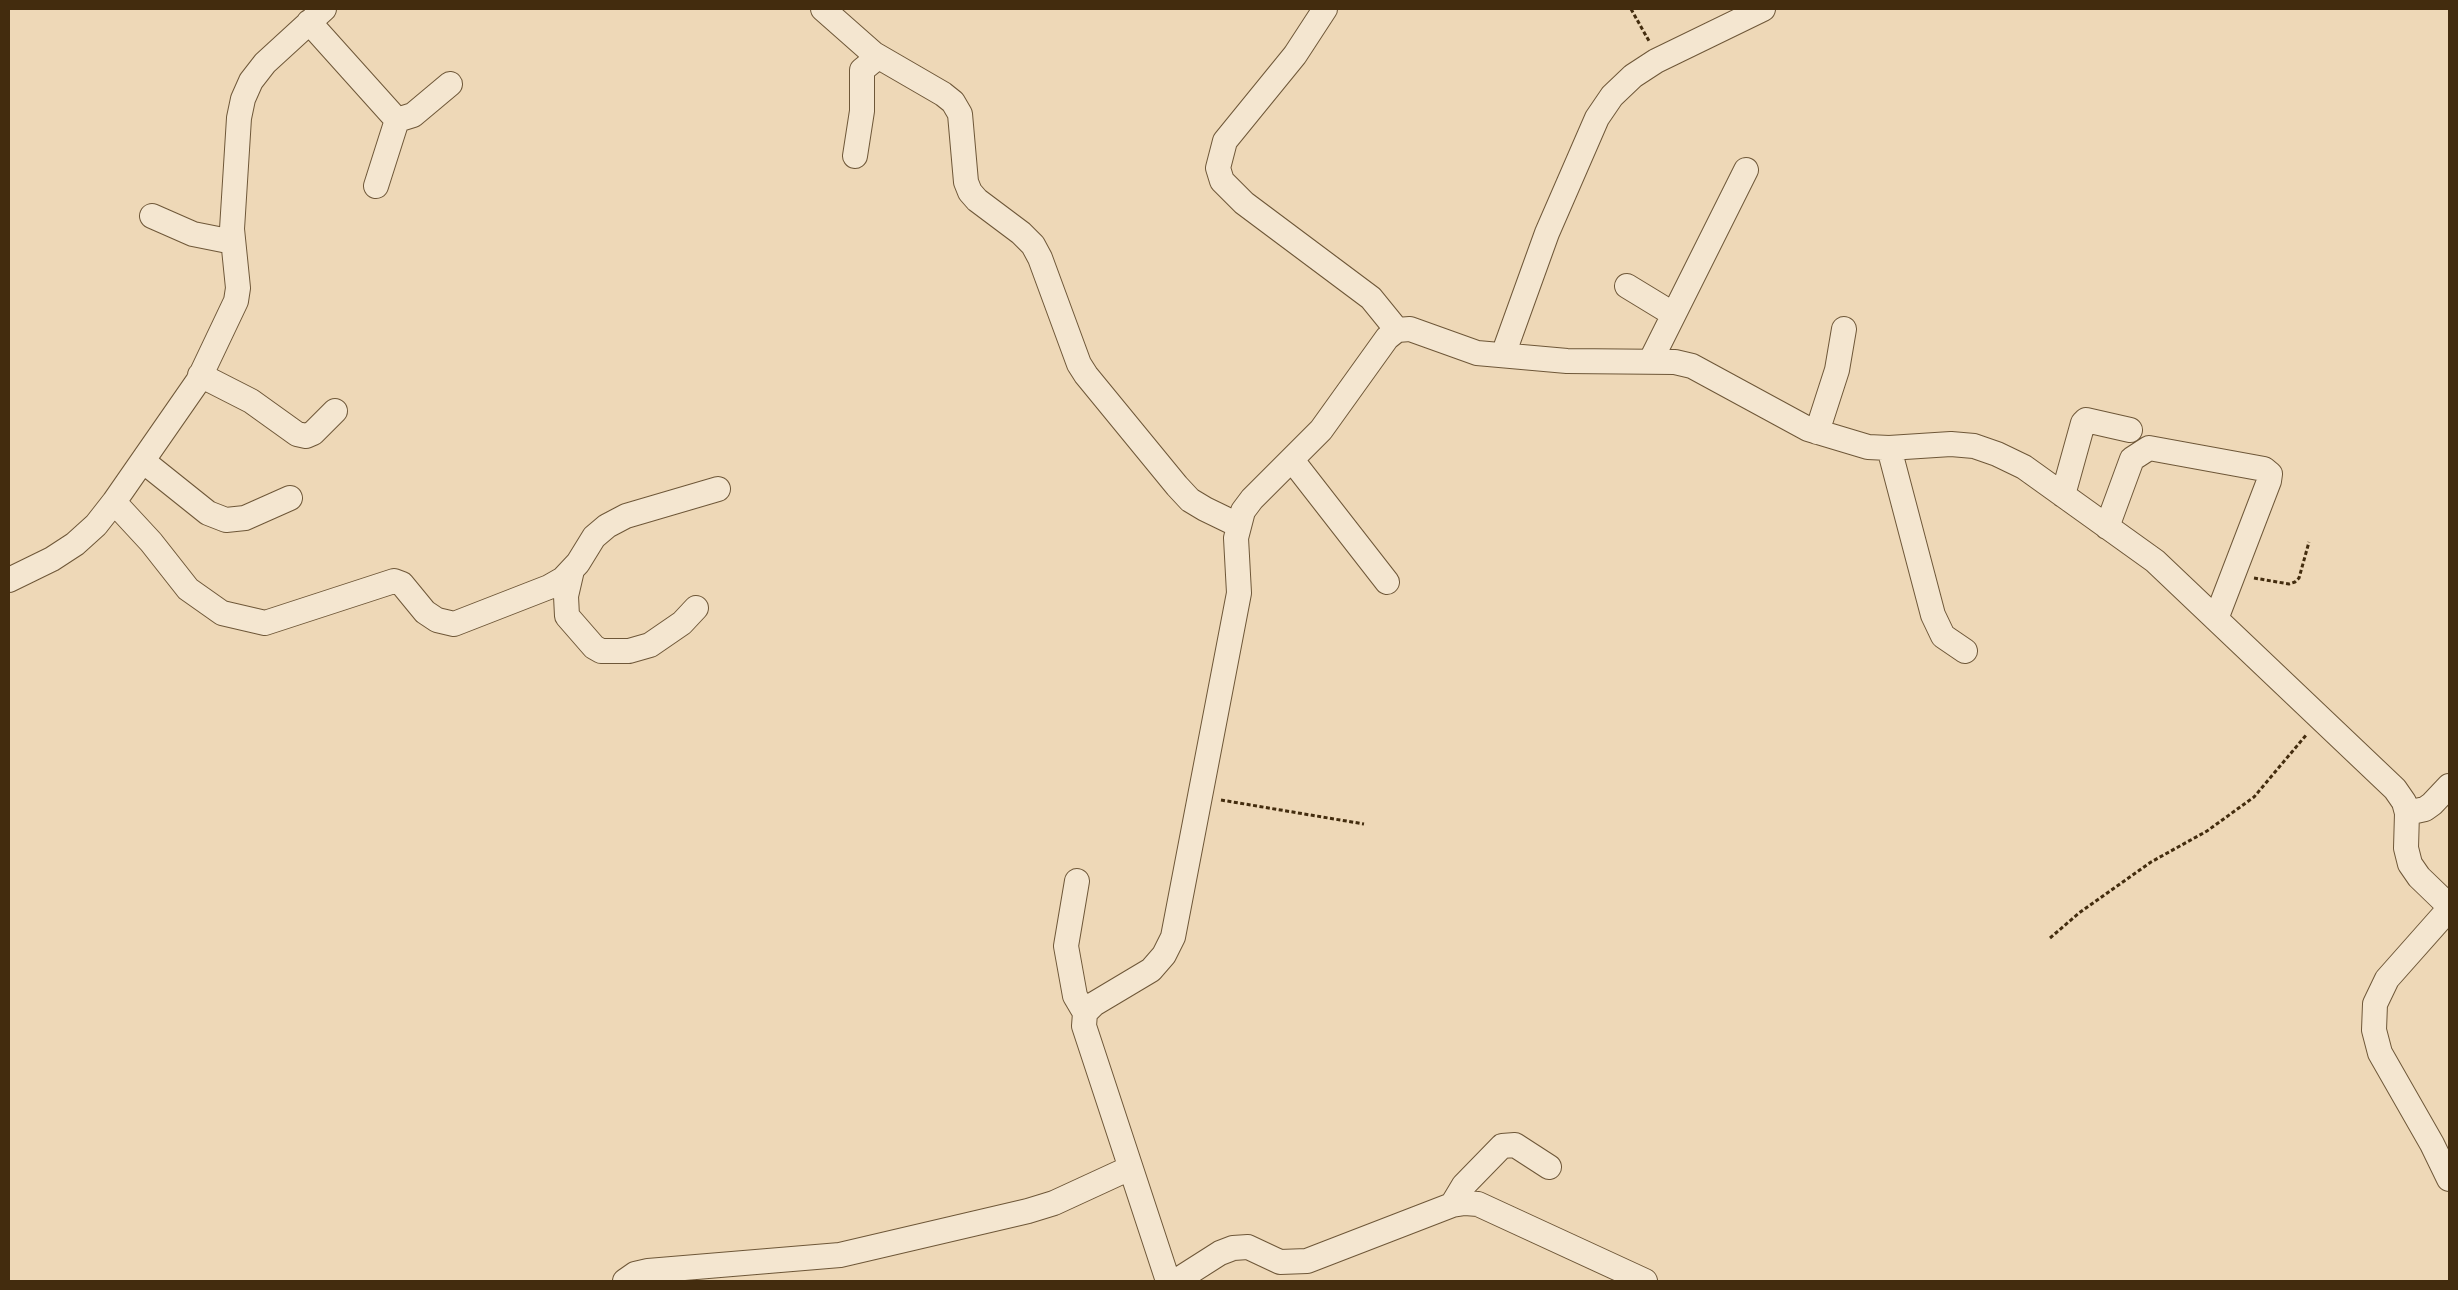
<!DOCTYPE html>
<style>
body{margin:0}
#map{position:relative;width:2458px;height:1290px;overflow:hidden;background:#eed8b7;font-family:"EB Garamond",serif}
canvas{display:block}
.frame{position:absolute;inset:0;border:10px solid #432c0e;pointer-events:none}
</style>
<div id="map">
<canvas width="2458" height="1290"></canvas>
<div class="frame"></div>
</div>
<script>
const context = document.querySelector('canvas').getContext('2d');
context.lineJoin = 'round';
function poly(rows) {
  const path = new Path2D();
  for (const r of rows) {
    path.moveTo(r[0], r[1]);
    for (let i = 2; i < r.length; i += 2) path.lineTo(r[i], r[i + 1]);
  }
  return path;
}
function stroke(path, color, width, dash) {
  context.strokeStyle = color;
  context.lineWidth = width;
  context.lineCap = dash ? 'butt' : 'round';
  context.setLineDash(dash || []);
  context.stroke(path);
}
const minor = poly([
 [823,9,874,54,943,94,953,102,960,114,966,182,970,192,977,200,1021,233,1033,245,1040,258,1079,364,1086,375,1177,486,1190,500,1205,509,1238,525],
 [1325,9,1295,55,1225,141,1218,168,1222,181,1244,203,1371,298,1397,330],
 [309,22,397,120,413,115,450,84],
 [855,156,862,111,862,70,878,57],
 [376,186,397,120],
 [152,216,193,234,233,242],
 [1627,286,1673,314],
 [1503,355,1547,233,1597,118,1612,96,1633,76,1656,61,1763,9],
 [1651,360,1746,170],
 [200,375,251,401,297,434,306,436,313,433,335,411],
 [1817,432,1837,370,1844,329],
 [1889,448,1933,615,1943,636,1965,651],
 [1292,460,1387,582],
 [143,461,208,513,226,520,245,518,290,498],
 [2063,495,2083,423,2086,420,2130,430],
 [114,502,151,542,188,589,222,613,265,623,394,581,402,584,425,612,437,620,454,624,549,587,563,579,578,563,594,537,607,526,626,516,718,489],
 [2107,527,2132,459,2149,448,2264,469,2270,474,2269,481,2216,619],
 [572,570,566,596,567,616,594,647,601,651,629,651,650,645,682,623,696,608],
 [9,580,52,559,75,544,96,525,114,502,198,381,236,301,238,288,232,229,239,118,243,99,251,81,265,63,324,9],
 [2407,813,2425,809,2432,804,2449,786],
 [1077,881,1066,946,1075,996,1085,1013],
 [2449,909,2387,979,2375,1004,2374,1030,2380,1053,2432,1144,2449,1179],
 [1452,1205,1464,1185,1502,1146,1515,1145,1549,1167],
 [625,1281,635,1274,648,1271,840,1255,1028,1211,1054,1203,1130,1168],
 [1168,1281,1084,1026,1085,1013,1094,1004,1151,970,1164,955,1173,937,1239,593,1236,538,1243,511,1252,499,1321,430,1387,338,1397,330,1410,329,1477,353,1567,361,1675,362,1692,366,1808,429,1868,447,1889,448,1951,444,1974,446,1997,454,2024,467,2155,561,2395,789,2404,802,2407,813,2406,848,2410,864,2419,877,2449,906],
 [1176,1281,1220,1253,1233,1248,1248,1247,1280,1262,1307,1261,1452,1205,1465,1203,1478,1204,1645,1281]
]);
stroke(minor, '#6e5738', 26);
stroke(poly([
 [1631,9,1649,41],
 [2254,578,2289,584,2295,582,2299,578,2309,542],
 [1221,800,1364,824],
 [2050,938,2079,913,2151,862,2207,831,2254,797,2307,734]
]), '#432c0e', 3, [4, 2.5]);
stroke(minor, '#f4e6d0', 24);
</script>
